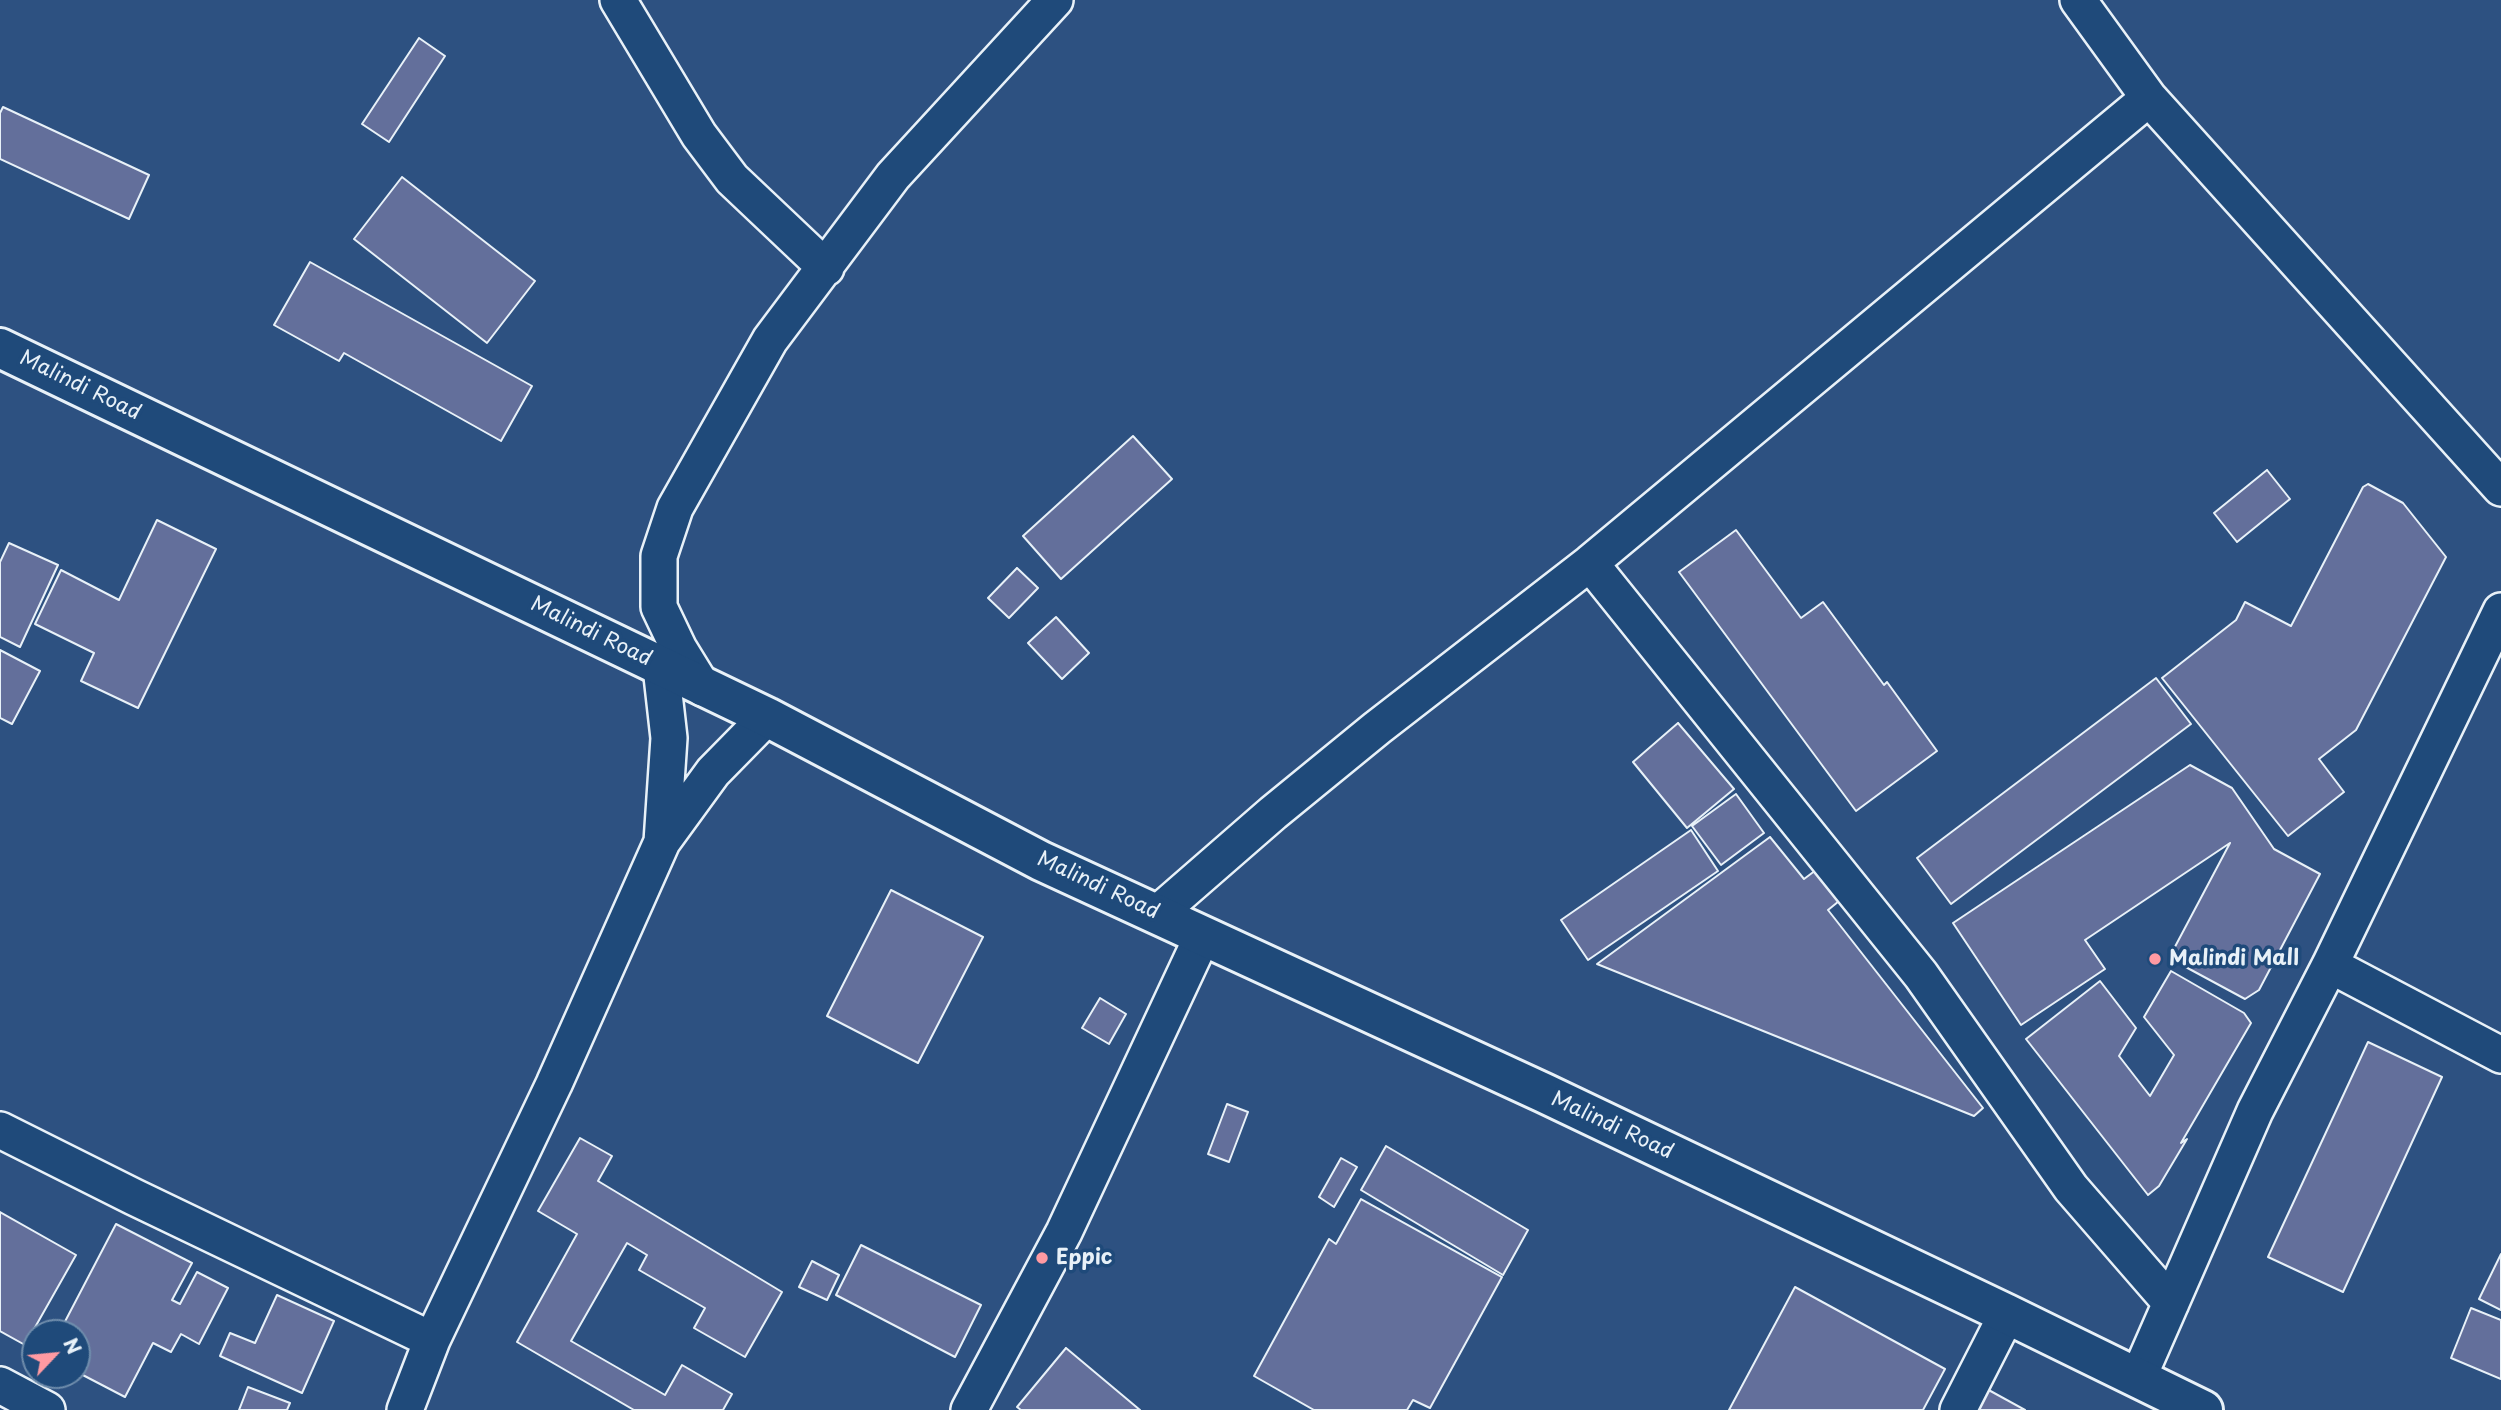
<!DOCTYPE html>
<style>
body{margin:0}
#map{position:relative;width:2501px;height:1410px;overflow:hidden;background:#2d5181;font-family:"Playpen Sans",sans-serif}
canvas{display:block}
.north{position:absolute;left:21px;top:1319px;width:70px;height:70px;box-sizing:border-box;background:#1f4a7a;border:2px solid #6f8dac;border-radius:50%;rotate:64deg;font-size:19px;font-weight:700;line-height:28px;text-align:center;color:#e8f1f8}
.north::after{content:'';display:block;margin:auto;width:24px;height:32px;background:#ff9aa2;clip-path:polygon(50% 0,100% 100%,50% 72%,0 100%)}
</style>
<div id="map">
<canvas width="2501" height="1410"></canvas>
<div class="north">N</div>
</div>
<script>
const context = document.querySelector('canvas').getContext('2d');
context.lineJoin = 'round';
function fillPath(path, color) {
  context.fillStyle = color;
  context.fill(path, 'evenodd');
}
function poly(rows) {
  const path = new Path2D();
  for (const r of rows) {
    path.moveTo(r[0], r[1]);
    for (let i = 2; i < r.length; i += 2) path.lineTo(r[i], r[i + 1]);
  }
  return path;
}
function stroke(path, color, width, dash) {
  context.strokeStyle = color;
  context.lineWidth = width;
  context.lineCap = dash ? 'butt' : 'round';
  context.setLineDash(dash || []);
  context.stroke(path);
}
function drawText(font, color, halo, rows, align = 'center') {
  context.font = font + ' "Playpen Sans",sans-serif';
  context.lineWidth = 7;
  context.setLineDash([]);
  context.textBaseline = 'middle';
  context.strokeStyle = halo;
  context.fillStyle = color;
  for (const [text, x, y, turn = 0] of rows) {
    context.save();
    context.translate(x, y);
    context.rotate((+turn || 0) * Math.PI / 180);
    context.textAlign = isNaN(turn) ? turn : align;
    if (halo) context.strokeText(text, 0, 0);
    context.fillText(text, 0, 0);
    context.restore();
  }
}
const building = poly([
 [419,38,445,56,389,142,362,124,419,38],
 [3,107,149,175,129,219,0,159,0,113,3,107],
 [402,177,535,281,487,343,354,239,402,177],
 [310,262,532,386,501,441,344,353,339,361,274,325,310,262],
 [1133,436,1172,479,1061,579,1023,536,1133,436],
 [2267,470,2290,499,2237,542,2214,513,2267,470],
 [2368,484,2403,503,2446,557,2356,730,2319,759,2344,792,2288,836,2162,678,2236,620,2245,602,2291,626,2363,487,2368,484],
 [157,520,216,549,138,708,81,681,94,653,35,624,61,570,119,600,157,520],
 [1736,530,1801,618,1823,602,1884,685,1887,682,1937,751,1856,811,1679,572,1736,530],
 [9,543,58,565,20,647,0,637,0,562,9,543],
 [1017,568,1038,588,1009,618,988,598,1017,568],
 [1056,617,1089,653,1062,679,1028,643,1056,617],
 [0,650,40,671,12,724,0,718,0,650],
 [2156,678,2191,724,1951,904,1917,858,2156,678],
 [1678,723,1734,789,1687,828,1633,762,1678,723],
 [2190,765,2232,788,2274,849,2320,874,2259,990,2245,999,2169,958,2230,843,2085,940,2105,969,2021,1025,1953,923,2190,765],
 [1736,794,1764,833,1721,865,1692,826,1736,794],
 [1691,830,1718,871,1588,960,1561,920,1691,830],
 [1770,837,1804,879,1820,867,1844,897,1828,910,1983,1108,1974,1116,1597,964,1770,837],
 [891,890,983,937,918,1063,827,1016,891,890],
 [2171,971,2244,1013,2251,1023,2181,1143,2187,1139,2159,1186,2148,1195,2026,1039,2100,981,2136,1028,2119,1056,2150,1096,2174,1055,2144,1017,2171,971],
 [1100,998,1126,1014,1109,1044,1082,1028,1100,998],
 [2368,1042,2442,1077,2343,1292,2268,1257,2368,1042],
 [1227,1104,1248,1112,1229,1162,1208,1154,1227,1104],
 [580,1138,612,1156,598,1181,782,1292,745,1357,694,1328,705,1308,639,1270,647,1255,627,1243,571,1341,665,1395,682,1365,732,1394,723,1410,634,1410,517,1342,577,1234,538,1211,580,1138],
 [1386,1146,1528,1230,1503,1275,1361,1190,1386,1146],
 [1341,1158,1357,1167,1334,1207,1319,1197,1341,1158],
 [1361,1199,1502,1277,1430,1408,1413,1400,1407,1410,1314,1410,1254,1376,1329,1239,1336,1244,1361,1199],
 [0,1212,76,1255,25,1345,0,1331,0,1212],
 [116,1224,192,1263,172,1300,180,1304,197,1272,228,1288,199,1344,181,1334,171,1352,153,1343,125,1397,77,1372,77,1333,59,1333,116,1224],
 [861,1245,981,1305,955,1357,836,1295,861,1245],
 [2501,1254,2501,1310,2479,1299,2501,1254],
 [812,1261,839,1275,827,1300,799,1287,812,1261],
 [1795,1287,1945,1369,1923,1410,1729,1410,1795,1287],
 [277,1295,334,1321,302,1393,220,1356,230,1333,255,1343,277,1295],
 [2471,1308,2501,1320,2501,1379,2451,1358,2471,1308],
 [1066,1348,1140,1410,1021,1410,1017,1407,1066,1348],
 [248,1387,290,1403,287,1410,239,1410,248,1387],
 [1985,1388,2025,1410,1973,1410,1985,1388]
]);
fillPath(building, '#636f9b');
stroke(building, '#e8f1f8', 2);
const minor = poly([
 [618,0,699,135,732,179,826,268],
 [2078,0,2149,98,2501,488],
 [1590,563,1921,975,2071,1188,2171,1303],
 [661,667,669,738,662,842],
 [703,688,679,649,659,607,659,556,675,508,770,340,893,176,1055,0],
 [1157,914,1273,813,1377,728,1590,563,2149,98],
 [2330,965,2501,1055],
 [0,1130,134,1197,432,1340],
 [2138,1378,2255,1111,2330,965,2501,611],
 [0,1385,47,1410],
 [405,1410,432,1340,554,1084,662,842,713,772,767,717],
 [969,1410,1064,1232,1203,935],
 [1958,1410,2007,1314]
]);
const trunk = poly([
 [0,348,767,717,1041,861,1544,1093,2007,1314,2203,1410]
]);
stroke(minor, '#e8f1f8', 40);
stroke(trunk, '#e8f1f8', 44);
stroke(minor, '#1f4a7a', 35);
stroke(trunk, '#1f4a7a', 38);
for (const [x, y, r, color] of [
 [2155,959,7,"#ff9aa2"],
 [1042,1258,7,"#ff9aa2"]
]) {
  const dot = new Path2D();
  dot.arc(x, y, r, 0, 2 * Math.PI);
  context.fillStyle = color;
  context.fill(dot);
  stroke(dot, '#1f4a7a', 2.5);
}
drawText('21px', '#e8f1f8', '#1f4a7a', [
 ["Malindi Road",80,386,26],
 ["Malindi Road",591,632,26],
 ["Malindi Road",1098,886,25],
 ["Malindi Road",1612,1126,25]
]);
drawText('bold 21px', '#e8f1f8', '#1f4a7a', [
 ["Malindi Mall",2169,959],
 ["Eppic",1056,1258]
], 'left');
</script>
